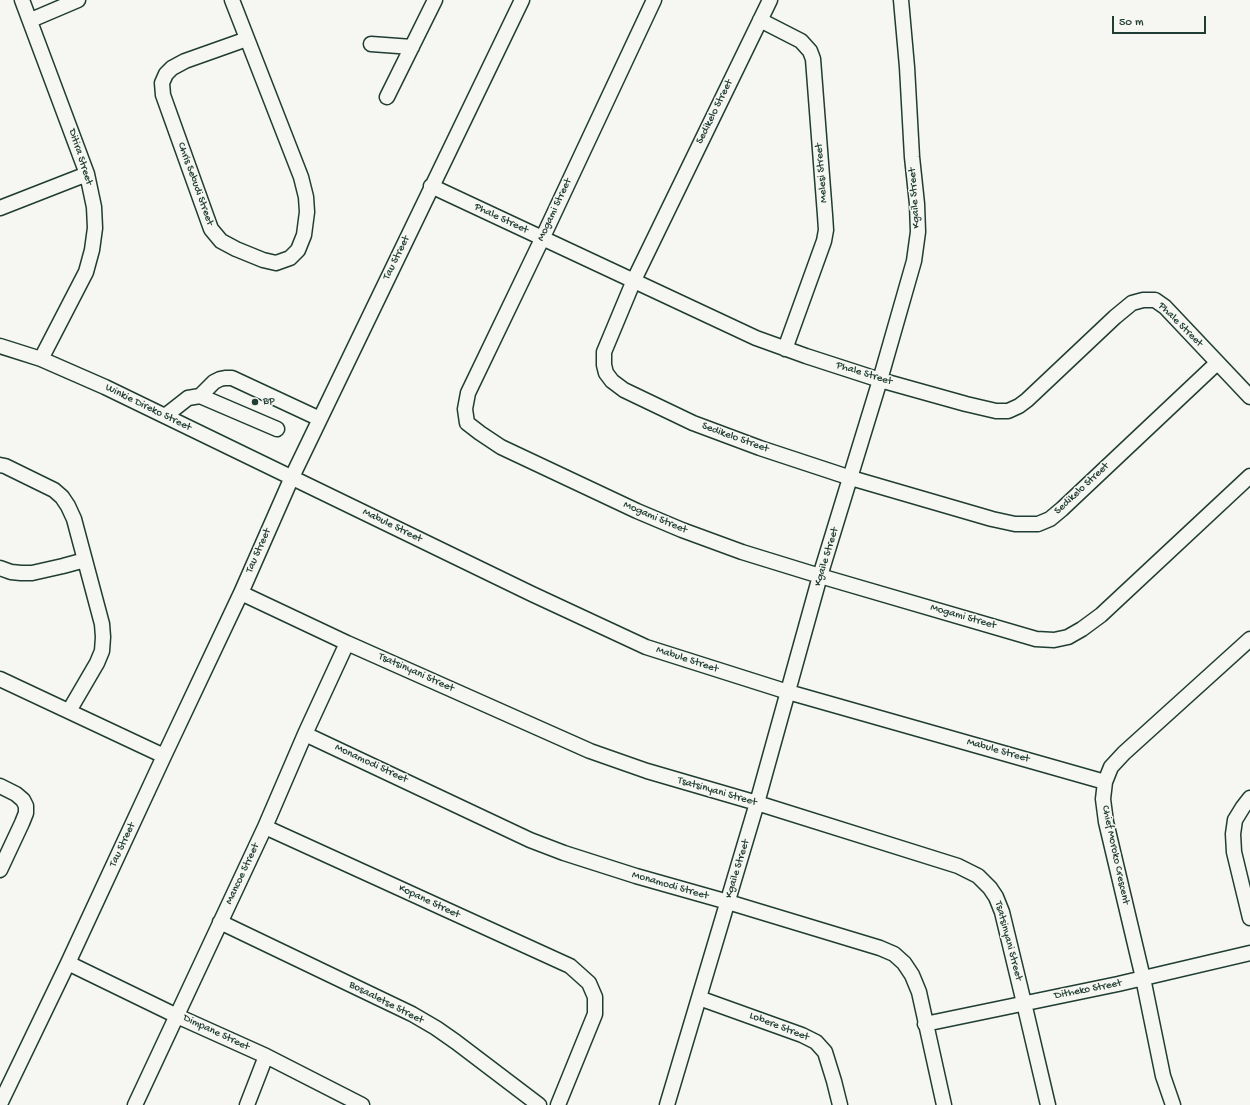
<!DOCTYPE html>
<style>
body{margin:0}
#map{position:relative;width:1250px;height:1105px;overflow:hidden;background:#f6f6f2;font-family:"Gochi Hand",sans-serif}
canvas{display:block}
.scale{position:absolute;left:1112px;top:16px;width:94px;height:18px;box-sizing:border-box;border:2px solid #1f3d34;border-top:0;padding-left:5px;font-size:12px;line-height:14px;white-space:nowrap;color:#1f3d34;-webkit-text-stroke:3px #f6f6f2;paint-order:stroke}
</style>
<div id="map">
<canvas width="1250" height="1105"></canvas>
<div class="scale">50 m</div>
</div>
<script>
const context = document.querySelector('canvas').getContext('2d');
context.lineJoin = 'round';
function poly(rows) {
  const path = new Path2D();
  for (const r of rows) {
    path.moveTo(r[0], r[1]);
    for (let i = 2; i < r.length; i += 2) path.lineTo(r[i], r[i + 1]);
  }
  return path;
}
function stroke(path, color, width, dash) {
  context.strokeStyle = color;
  context.lineWidth = width;
  context.lineCap = dash ? 'butt' : 'round';
  context.setLineDash(dash || []);
  context.stroke(path);
}
function drawText(font, color, halo, rows, align = 'center') {
  context.font = font + ' "Gochi Hand",sans-serif';
  context.lineWidth = 3;
  context.setLineDash([]);
  context.textBaseline = 'middle';
  context.strokeStyle = halo;
  context.fillStyle = color;
  for (const [text, x, y, turn = 0] of rows) {
    context.save();
    context.translate(x, y);
    context.rotate((+turn || 0) * Math.PI / 180);
    context.textAlign = isNaN(turn) ? turn : align;
    if (halo) context.strokeText(text, 0, 0);
    context.fillText(text, 0, 0);
    context.restore();
  }
}
const minor = poly([
 [22,0,87,174,94,207,95,228,92,250,86,272,41,359],
 [232,0,301,177,306,197,307,212,304,235,298,250,290,258,276,263,263,260,236,249,221,241,211,229,163,95,162,83,166,74,172,68,185,61,247,39],
 [654,0,542,239,468,393,465,409,467,423,480,433,501,447,637,511,682,530,742,552,820,576,1036,639,1054,640,1068,637,1082,629,1101,615,1250,476],
 [770,0,634,280,604,352,604,365,606,373,612,381,624,390,693,423,760,448,851,478,992,519,1015,524,1038,524,1050,519,1062,509,1217,363],
 [31,20,78,0],
 [760,20,801,41,810,51,813,59,825,215,826,230,824,241,785,349],
 [371,44,412,47],
 [387,97,435,0],
 [431,186,756,338,806,356,880,380,966,404,996,411,1008,411,1019,406,1027,400,1115,317,1132,303,1143,300,1155,300,1165,307,1250,397],
 [0,208,87,174],
 [0,346,41,359,105,387,532,594,646,647,788,692,1105,782],
 [200,396,214,382,220,379,225,378,232,378,320,419],
 [165,416,188,398,200,396,277,429],
 [0,465,5,466,54,490,62,497,68,506,74,519,102,624,103,637,102,651,97,663,69,711],
 [0,568,11,572,21,573,32,573,63,566,85,560],
 [241,593,347,643,590,751,647,771,757,803,958,866,978,876,990,888,996,897,1002,912,1024,1003,1048,1105],
 [0,679,164,756],
 [305,734,530,840,564,853,636,876,728,902,880,948,894,954,904,963,912,975,919,992,944,1105],
 [0,786,16,794,23,800,26,806,26,813,22,823,0,870],
 [1250,798,1243,807,1235,820,1233,834,1234,852,1250,918],
 [265,827,570,966,589,983,595,997,595,1014,558,1105],
 [220,922,412,1014,436,1028,456,1042,539,1105],
 [68,963,177,1016,266,1056,362,1105],
 [699,998,802,1035,816,1042,825,1052,834,1081,840,1105],
 [925,1024,1118,984,1250,953],
 [0,1104,68,963,164,756,241,593,292,477,522,0],
 [135,1105,265,827,305,734,347,643],
 [247,1105,266,1056],
 [667,1105,757,803,820,576,880,380,914,261,918,232,917,204,912,157,907,67,901,0],
 [1173,1105,1163,1076,1143,978,1106,822,1103,799,1105,782,1111,767,1124,753,1250,639]
]);
stroke(minor, '#1f3d34', 17);
stroke(minor, '#f6f6f2', 14);
for (const [x, y, r, color] of [
 [255,402,4,"#1f3d34"]
]) {
  const dot = new Path2D();
  dot.arc(x, y, r, 0, 2 * Math.PI);
  context.fillStyle = color;
  context.fill(dot);
  stroke(dot, '#f6f6f2', 1.5);
}
drawText('11px', '#1f3d34', '#f6f6f2', [
 ["Sedikelo Street",715,112,-64],
 ["Ditira Street",80,157,72],
 ["Melesi Street",822,173,-95],
 ["Chris Sebudi Street",195,184,70],
 ["Kgaile Street",915,198,-94],
 ["Mogami Street",555,210,-65],
 ["Phale Street",501,219,25],
 ["Tau Street",397,258,-64],
 ["Phale Street",1180,325,45],
 ["Phale Street",864,374,17],
 ["Winkie Direko Street",148,408,26],
 ["Sedikelo Street",735,438,20],
 ["Sedikelo Street",1082,489,-43],
 ["Mogami Street",655,518,23],
 ["Mabule Street",392,526,26],
 ["Tau Street",259,551,-66],
 ["Kgaile Street",827,557,-73],
 ["Mogami Street",963,617,16],
 ["Mabule Street",687,660,18],
 ["Tsatsinyani Street",416,673,24],
 ["Mabule Street",998,751,16],
 ["Monamodi Street",371,764,25],
 ["Tsatsinyani Street",717,792,16],
 ["Tau Street",123,845,-65],
 ["Chief Moroko Crescent",1115,855,78],
 ["Kgaile Street",738,869,-73],
 ["Mancoe Street",243,874,-65],
 ["Monamodi Street",670,886,16],
 ["Kopane Street",429,902,25],
 ["Tsatsinyani Street",1008,941,75],
 ["Ditheko Street",1088,990,-11],
 ["Bosaaletse Street",386,1003,27],
 ["Lobere Street",779,1027,21],
 ["Dimpane Street",216,1033,25]
]);
drawText('11px', '#1f3d34', '#f6f6f2', [
 ["BP",263,402]
], 'left');
</script>
